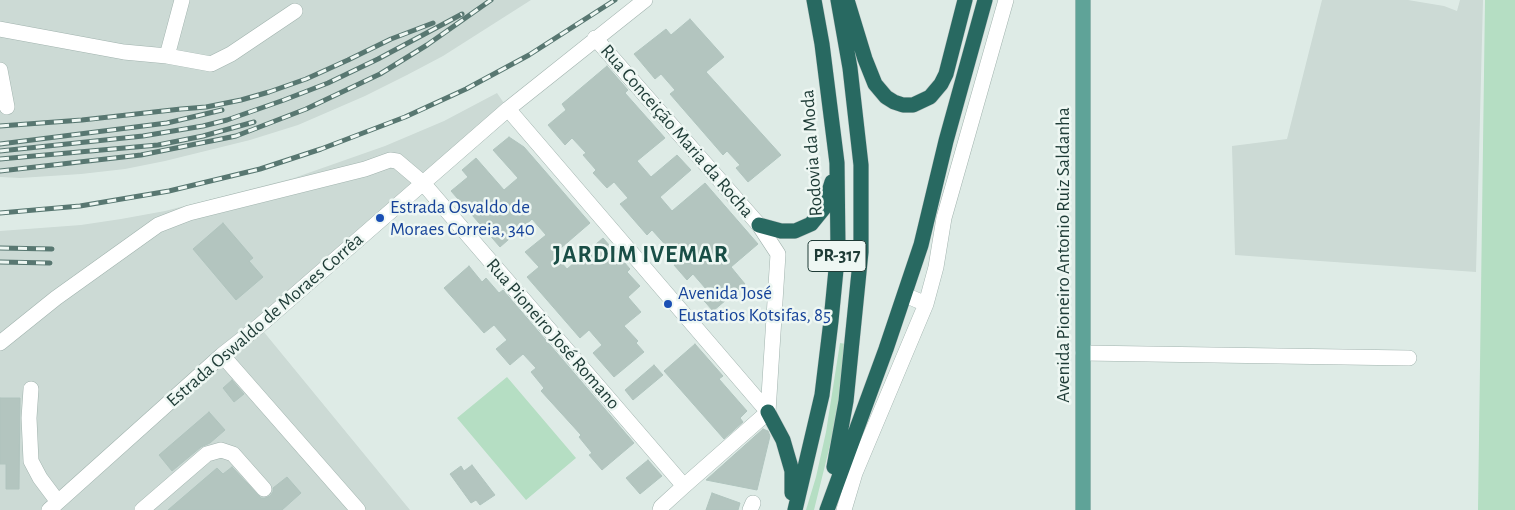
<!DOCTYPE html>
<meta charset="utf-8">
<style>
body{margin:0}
canvas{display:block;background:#deebe6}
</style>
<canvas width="1515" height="510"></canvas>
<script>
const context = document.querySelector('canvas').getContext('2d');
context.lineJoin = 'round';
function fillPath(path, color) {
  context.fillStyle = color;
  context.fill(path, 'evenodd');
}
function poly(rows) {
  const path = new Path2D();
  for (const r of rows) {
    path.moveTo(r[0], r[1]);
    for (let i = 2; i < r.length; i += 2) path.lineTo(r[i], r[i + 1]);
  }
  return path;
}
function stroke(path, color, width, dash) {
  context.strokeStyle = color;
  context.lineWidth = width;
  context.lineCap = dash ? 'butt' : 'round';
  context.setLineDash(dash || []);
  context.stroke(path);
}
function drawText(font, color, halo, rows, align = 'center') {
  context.font = font + ' "Alegreya Sans",sans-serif';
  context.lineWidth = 5;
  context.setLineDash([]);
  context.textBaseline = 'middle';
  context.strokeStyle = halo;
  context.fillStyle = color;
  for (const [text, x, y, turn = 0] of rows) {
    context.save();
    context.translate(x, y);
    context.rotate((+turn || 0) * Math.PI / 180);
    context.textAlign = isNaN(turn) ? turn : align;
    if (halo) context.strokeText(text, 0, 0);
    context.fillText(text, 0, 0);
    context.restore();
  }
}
fillPath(poly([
 [0,0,531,0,443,56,407,75,365,96,298,125,250,140,165,161,125,169,81,174,20,178,0,177],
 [1322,0,1408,0,1444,6,1457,11,1460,0,1483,0,1476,272,1235,255,1232,146,1287,139],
 [497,93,508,109,259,326,410,510,0,510,0,231,81,225,121,219,165,211,294,178,385,146,444,121]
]), '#ccdad5');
fillPath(poly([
 [1485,0,1515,0,1515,510,1478,510],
 [840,343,846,344,840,393,832,437,814,510,806,510,816,477,826,432],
 [507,377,576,458,526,500,457,418]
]), '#b5dec3');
const building = poly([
 [690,19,724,57,706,72,781,155,748,182,736,168,740,165,727,151,723,155,670,94,675,90,661,74,655,79,634,54,666,29,671,35,690,19],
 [607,66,628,90,625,93,665,138,637,161,651,177,677,155,691,170,660,197,672,211,705,183,758,244,731,267,745,284,713,311,699,295,706,289,693,274,687,280,674,265,679,260,652,230,647,235,620,204,628,198,614,182,607,188,593,173,596,170,583,155,586,153,572,138,565,145,548,125,566,110,562,104,607,66],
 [509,137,524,147,590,223,554,254,567,269,603,238,630,269,627,272,640,286,628,297,641,312,624,326,638,341,636,343,644,352,614,377,593,353,602,345,589,330,580,338,527,277,539,267,525,252,546,235,532,219,500,247,451,191,468,177,462,170,476,158,504,190,518,178,493,150,509,137],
 [223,223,253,258,249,261,263,277,236,300,193,249,223,223],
 [469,266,482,282,486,278,499,293,503,290,634,443,602,470,589,455,592,453,579,437,581,435,541,391,544,388,531,372,536,368,523,354,510,365,496,349,507,340,494,325,484,333,444,288,469,266],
 [695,344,723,376,719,379,747,411,740,418,743,422,724,439,664,371,695,344],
 [654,365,663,375,633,400,625,390,654,365],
 [232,380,244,394,234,402,223,388,232,380],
 [0,398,20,398,19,489,6,489,6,464,0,464,0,398],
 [209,412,225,430,210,443,201,447,172,471,159,455,209,412],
 [763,429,768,431,770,436,757,490,706,480,763,429],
 [648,460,662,476,640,494,626,478,648,460],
 [472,465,495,495,480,505,476,500,471,503,450,474,461,466,464,471,472,465],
 [232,467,261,498,265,498,270,496,273,492,273,488,287,477,301,493,282,510,168,510,217,468,223,474,232,467],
 [712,493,740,503,738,510,706,510,712,493]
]);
fillPath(building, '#b3c5bf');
stroke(building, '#b0c4be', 1);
const minor = poly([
 [0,29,124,52,167,56,211,64,231,54,295,11],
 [595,38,759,225,778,254,768,412,684,486,661,507,660,510],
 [167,56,182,0],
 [0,70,7,107],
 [508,109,768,412],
 [926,304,936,267,944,218,1006,0],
 [0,343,56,298,158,225,189,213,365,169,390,160,397,161,423,183,684,486],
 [1083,353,1409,358],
 [222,355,358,510],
 [31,389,29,418,31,461,40,478,58,502],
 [49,510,222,355,259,326,508,109,645,0],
 [142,510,207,454,221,450,233,454,264,489],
 [750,510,753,503],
 [844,510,855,473,926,304,905,295]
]);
const major = poly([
 [1083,0,1083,510]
]);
const highway = poly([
 [847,0,865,59,875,84,886,97,894,102,903,105,913,105,930,97,941,84,946,74,965,0],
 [759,225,781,231,795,231,811,224,824,208,832,182],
 [768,412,783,440,792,471,792,493],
 [834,467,846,401,861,252,861,165,850,68,838,0],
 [795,510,822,395,831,321,838,249,837,163,822,44,814,0],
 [827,510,886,349,921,245,946,141,985,0]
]);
stroke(minor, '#a1b3ae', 16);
stroke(major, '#c0c8c7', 16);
stroke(highway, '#c0c8c7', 16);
stroke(minor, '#fff', 15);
stroke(major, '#5fa398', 15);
stroke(highway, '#286961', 15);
const rail = poly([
 [0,126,82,120,181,109,206,107,241,100,269,92,306,79,348,60,391,39,433,23],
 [0,144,167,123,222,110],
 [0,151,143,136,203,126,227,120,284,100,328,83,378,59,462,14],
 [0,159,158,145,203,136,254,122],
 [0,171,141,155,236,136,306,109,380,74,427,45,491,0],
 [0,213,80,206,169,191,260,169,321,149,405,117,466,89,529,55,615,0],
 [0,248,52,249],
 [0,262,50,263]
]);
stroke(rail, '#587771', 5);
stroke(rail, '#eef7f3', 3, [9]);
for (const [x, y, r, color] of [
 [380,218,5,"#1a4fb4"],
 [668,304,5,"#1a4fb4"]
]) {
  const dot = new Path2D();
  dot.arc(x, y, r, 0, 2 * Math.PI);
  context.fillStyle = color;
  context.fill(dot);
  stroke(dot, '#eef7f3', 2);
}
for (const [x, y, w] of [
 [837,256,58]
]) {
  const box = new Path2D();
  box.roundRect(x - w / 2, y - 15.5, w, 31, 4);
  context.fillStyle = '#eef7f3';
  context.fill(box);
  stroke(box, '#1e3b36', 1);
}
drawText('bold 18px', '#1e3b36', null, [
 ["PR-317",837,256]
]);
drawText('19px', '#1e3b36', '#eef7f3', [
 ["Rua Conceição Maria da Rocha",677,131,49],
 ["Rodovia da Moda",812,153,-94],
 ["Avenida Pioneiro Antonio Ruiz Saldanha",1063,255,-90],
 ["Estrada Oswaldo de Moraes Corrêa",265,320,-41],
 ["Rua Pioneiro José Romano",553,334,49]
]);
drawText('19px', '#164399', '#eef7f3', [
 ["Estrada Osvaldo de",390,207],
 ["Moraes Correia, 340",390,229],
 ["Avenida José",678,293],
 ["Eustatios Kotsifas, 85",678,315]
], 'left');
context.letterSpacing = '1px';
drawText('bold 24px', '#194e46', '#eef7f3', [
 ["JARDIM IVEMAR",641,255]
]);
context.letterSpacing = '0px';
</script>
